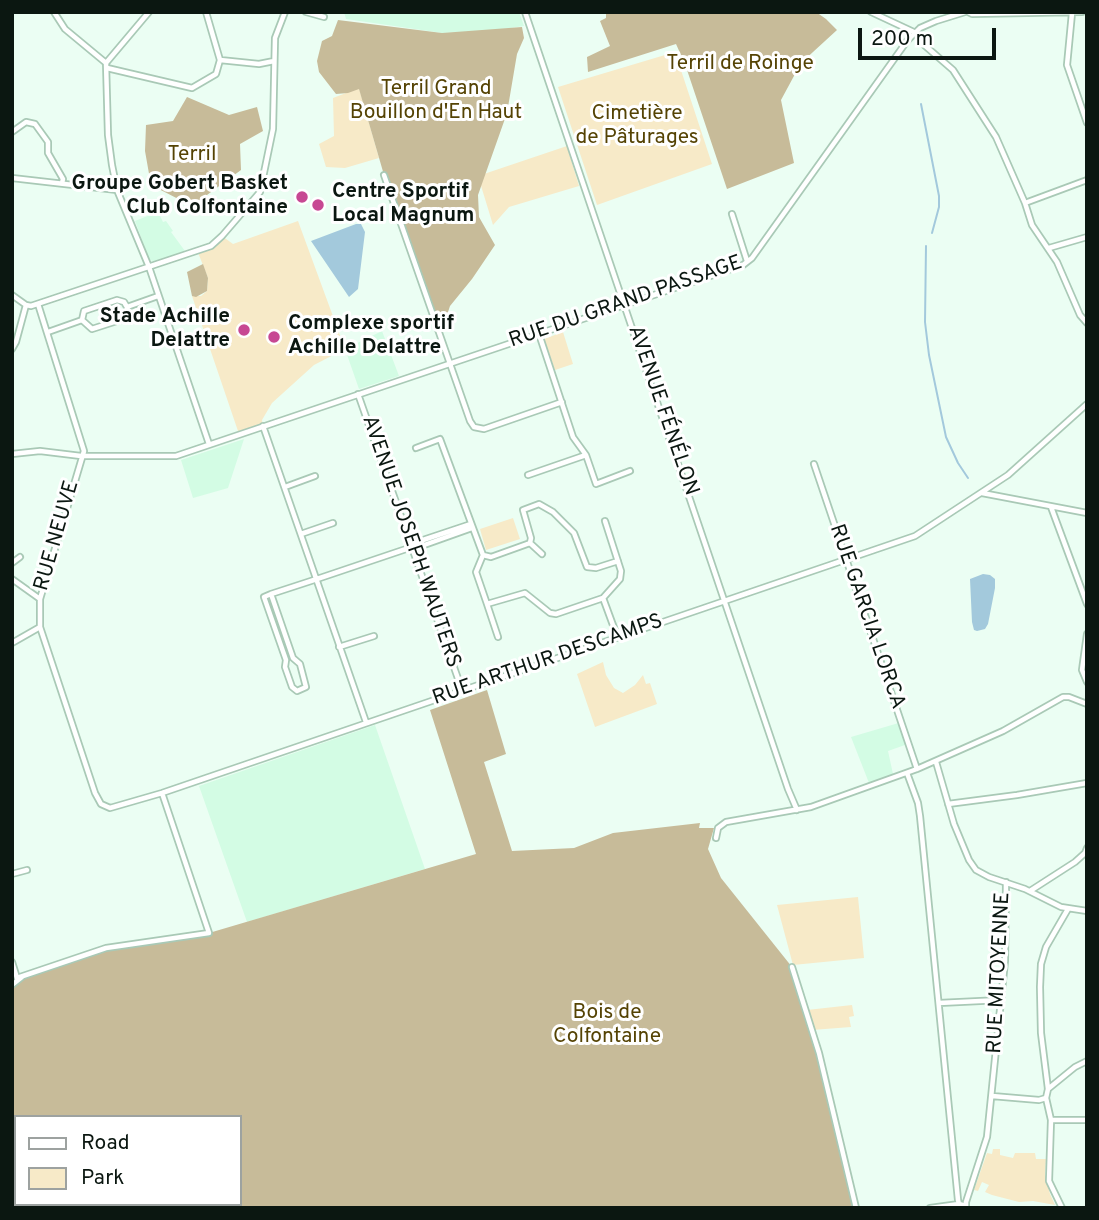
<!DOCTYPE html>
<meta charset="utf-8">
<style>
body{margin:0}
#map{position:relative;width:1099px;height:1220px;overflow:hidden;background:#ebfef3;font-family:Overpass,sans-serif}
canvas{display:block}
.frame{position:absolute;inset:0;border:14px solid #0b1711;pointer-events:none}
.legend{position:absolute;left:14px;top:1115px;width:228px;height:91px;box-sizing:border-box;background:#fff;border:2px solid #9da2a0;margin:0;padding:9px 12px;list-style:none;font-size:21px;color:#0b1711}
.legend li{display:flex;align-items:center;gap:14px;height:35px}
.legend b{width:35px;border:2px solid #9da2a0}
.scale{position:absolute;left:858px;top:28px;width:138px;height:32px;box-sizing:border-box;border:4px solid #0b1711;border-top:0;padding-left:9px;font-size:21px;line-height:24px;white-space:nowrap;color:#0b1711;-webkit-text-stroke:5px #fff;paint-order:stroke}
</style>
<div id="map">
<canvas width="1099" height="1220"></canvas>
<div class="frame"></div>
<ul class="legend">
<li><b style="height:9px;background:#fff"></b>Road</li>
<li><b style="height:19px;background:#f7eac8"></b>Park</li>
</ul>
<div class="scale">200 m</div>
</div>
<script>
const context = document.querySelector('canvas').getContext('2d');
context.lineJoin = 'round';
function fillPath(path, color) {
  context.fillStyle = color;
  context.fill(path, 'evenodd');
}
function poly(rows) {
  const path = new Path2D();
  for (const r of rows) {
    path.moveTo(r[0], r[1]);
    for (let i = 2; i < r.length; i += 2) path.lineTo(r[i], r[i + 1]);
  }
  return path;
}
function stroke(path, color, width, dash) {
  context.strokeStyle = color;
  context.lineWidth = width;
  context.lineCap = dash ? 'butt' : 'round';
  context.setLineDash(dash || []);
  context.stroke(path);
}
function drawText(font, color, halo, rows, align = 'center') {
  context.font = font + ' Overpass,sans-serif';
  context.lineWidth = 6;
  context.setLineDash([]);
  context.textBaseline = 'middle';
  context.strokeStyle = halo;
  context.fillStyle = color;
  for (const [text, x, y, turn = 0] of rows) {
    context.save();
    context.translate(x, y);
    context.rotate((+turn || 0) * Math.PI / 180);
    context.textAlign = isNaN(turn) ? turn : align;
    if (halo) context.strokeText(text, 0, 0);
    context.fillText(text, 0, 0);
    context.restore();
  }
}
fillPath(poly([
 [344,12,519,12,524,26,484,32,442,33,346,19],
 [155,213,159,214,163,222,166,221,173,231,171,232,185,251,154,262,149,259,135,221],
 [382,331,399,376,359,389,345,349],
 [244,439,228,488,193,498,181,460],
 [902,722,905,745,888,751,893,774,869,783,851,737],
 [375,725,425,869,247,922,199,786]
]), '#d3fce4');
fillPath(poly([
 [675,52,712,164,597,205,558,87],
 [359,88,379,158,345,168,326,167,319,144,334,136,333,98],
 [567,146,579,186,509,207,493,225,478,176],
 [298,221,345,349,314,365,272,403,262,420,263,426,239,434,192,296,201,296,207,291,208,278,197,250,211,246,222,236,233,244],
 [563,332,573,364,555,370,544,339],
 [513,518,520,539,486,550,480,529],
 [603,662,606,675,614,688,623,693,635,685,643,675,646,684,650,683,657,704,595,727,577,674],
 [858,897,864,958,793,965,777,905],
 [852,1005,854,1016,849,1017,851,1027,812,1030,807,1010],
 [993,1149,1000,1149,1000,1155,1013,1158,1015,1153,1035,1153,1036,1159,1046,1159,1045,1174,1050,1194,1055,1205,1033,1201,1019,1202,992,1195,985,1192,989,1185,982,1182,978,1191,974,1190,987,1153,992,1154]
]), '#f7eac8');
fillPath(poly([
 [606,12,816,12,826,19,837,30,801,63,781,100,794,163,727,189,685,64,676,44,588,72,587,57,610,46,600,21,606,18],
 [338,20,442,33,522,27,524,38,517,54,507,113,478,195,479,217,495,245,472,279,450,306,446,318,440,325,436,323,384,175,359,89,348,93,336,94,319,72,317,61,322,41,332,36],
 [187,97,229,115,257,107,263,131,240,144,241,170,192,206,151,185,145,151,146,125,173,121],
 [203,264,208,278,207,291,196,297,192,296,187,272],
 [487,690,506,754,484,762,512,851,574,848,613,833,700,823,699,828,714,828,708,849,721,878,792,967,818,1053,853,1208,12,1208,12,985,24,975,106,948,209,933,476,854,430,710],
 [16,1117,240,1117,240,1204,16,1204]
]), '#c7bb99');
fillPath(poly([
 [356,224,361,224,365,232,358,289,349,297,311,241],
 [983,574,990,575,995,579,995,588,988,624,985,629,977,631,974,630,972,622,970,579]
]), '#a3c9dc');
stroke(poly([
 [921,104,939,196,939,207,932,233],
 [926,246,925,322,929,355,946,437,958,463,968,478]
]), '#a3c9dc', 2);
const minor = poly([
 [54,12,65,29,106,63],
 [149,12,106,63,108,135,112,165,117,190,149,267,209,444],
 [206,12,220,60],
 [306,12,324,17],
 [525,12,788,789,797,810],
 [871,12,916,33],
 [968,12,972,14,1082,12],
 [1072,13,1067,65,1087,123],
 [916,33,923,44,953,70,996,137,1025,203,1032,225,1057,262,1080,315,1087,323],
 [107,68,192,88,216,74,220,60,259,64,274,61],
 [12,132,26,122,35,124,48,142,48,153,63,179,62,183],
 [384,175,470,421,474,427,484,429,562,402],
 [12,178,117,190],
 [1025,203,1087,180],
 [732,214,747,261],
 [1049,248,1087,237],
 [12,295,26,305,31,306,211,246,222,236,260,192,273,129,275,38,285,12],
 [38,304,84,451,40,599,40,627,95,793,101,804,110,808,162,793,915,536,1008,475,1087,404],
 [127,307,158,296],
 [48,332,82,320,84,311,117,300,124,302,127,307,128,312,123,319,92,329,82,320],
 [539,334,573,437,586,455,596,484,630,471],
 [12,349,16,342,26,305],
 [358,394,462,690],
 [263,426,366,722],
 [416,448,440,439,483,555,476,572,487,604,525,593,550,613,556,614,603,598],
 [12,454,40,451,81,456,176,456,743,265,752,258,907,41,920,28,936,21,965,12],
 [814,464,917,769],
 [528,475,586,455],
 [285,487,315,476],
 [982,493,1087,513],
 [1051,507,1087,604],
 [605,521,621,571,620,579,603,598,617,636],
 [301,534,333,523],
 [530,543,542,554],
 [411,544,471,524],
 [413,549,472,528],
 [483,555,491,557,530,543,531,538,523,510,539,504,553,512,574,533,587,567,596,568,618,561],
 [12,563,20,557],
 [12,579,40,599],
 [271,594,293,658,300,664,306,687,297,691,292,687,285,667,286,660,264,597,271,594,317,579,412,547],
 [487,604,498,637],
 [1087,634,1082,670,1087,682],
 [12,643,40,627],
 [339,647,374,636],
 [936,762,954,824,969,860,976,870,989,877,1025,889,1061,907,1087,911],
 [907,773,918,803,920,816,958,1200,959,1204,966,1206],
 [948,804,1017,795,1087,783],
 [716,838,718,828,726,822,811,807,917,769,1003,731,1063,697,1069,697,1087,704],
 [12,874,27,870],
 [1030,891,1075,862,1085,853,1087,848],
 [12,962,17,978,106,948,209,933,162,793],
 [792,967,819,1053,856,1208],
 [12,985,22,977],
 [939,1003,1001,1000],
 [1048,1089,1075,1067,1087,1061],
 [992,1096,1039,1100,1046,1098],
 [1051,1120,1087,1120],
 [966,1206,966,1202,987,1137,1005,961,1006,882],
 [930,1208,959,1204],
 [1062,1208,1049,1181,1051,1120,1046,1098,1048,1089,1041,1033,1040,987,1041,964,1046,947,1068,909]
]);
stroke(minor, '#a9c9b6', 8);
stroke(minor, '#fff', 4.5);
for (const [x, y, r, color] of [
 [302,197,7,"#c74893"],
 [318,205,7,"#c74893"],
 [244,330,7,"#c74893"],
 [274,337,7,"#c74893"]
]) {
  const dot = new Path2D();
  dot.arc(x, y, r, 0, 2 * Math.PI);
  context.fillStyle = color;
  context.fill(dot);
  stroke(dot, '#fff', 2.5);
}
drawText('21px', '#554304', '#fff', [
 ["Terril de Roinge",740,65],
 ["Terril Grand",436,90],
 ["Bouillon d'En Haut",436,114],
 ["Cimetière",637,115],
 ["de Pâturages",637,139],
 ["Terril",192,156],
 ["Bois de",607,1014],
 ["Colfontaine",607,1038]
]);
drawText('bold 21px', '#0b1711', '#fff', [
 ["Groupe Gobert Basket",288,185],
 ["Club Colfontaine",288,209],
 ["Centre Sportif",332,193,"left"],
 ["Local Magnum",332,217,"left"],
 ["Stade Achille",230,318],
 ["Delattre",230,342],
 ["Complexe sportif",288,325,"left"],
 ["Achille Delattre",288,349,"left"]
], 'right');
drawText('21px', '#0b1711', '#fff', [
 ["RUE DU GRAND PASSAGE",626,303,-19],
 ["AVENUE FÉNÉLON",662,411,71],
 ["RUE NEUVE",58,536,-74],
 ["AVENUE JOSEPH WAUTERS",410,542,71],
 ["RUE GARCIA LORCA",866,617,71],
 ["RUE ARTHUR DESCAMPS",548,661,-19],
 ["RUE MITOYENNE",1000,973,-87]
]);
</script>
